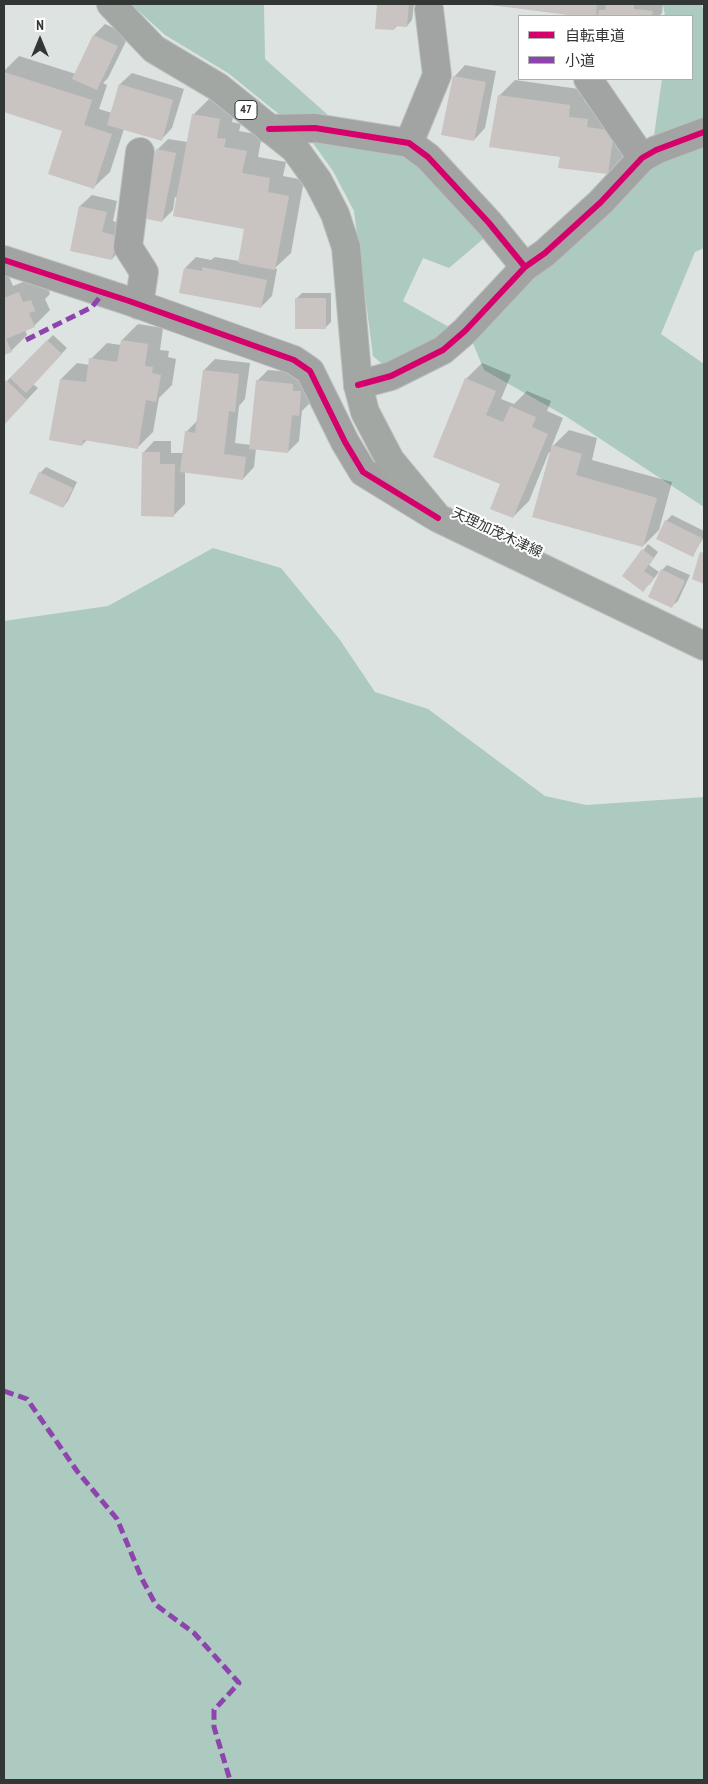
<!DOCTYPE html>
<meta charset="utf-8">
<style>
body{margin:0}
#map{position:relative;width:708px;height:1784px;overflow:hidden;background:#dde3e0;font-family:"PT Sans Narrow","Noto Sans JP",sans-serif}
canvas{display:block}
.frame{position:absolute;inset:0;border:5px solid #323635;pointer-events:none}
.legend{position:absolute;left:518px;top:15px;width:175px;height:65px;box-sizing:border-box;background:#fff;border:1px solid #adafae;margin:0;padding:6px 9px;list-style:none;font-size:15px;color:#323635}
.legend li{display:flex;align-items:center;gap:10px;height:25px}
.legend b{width:25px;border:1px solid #adafae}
.north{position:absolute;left:15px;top:15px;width:50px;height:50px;-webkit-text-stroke:4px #fff;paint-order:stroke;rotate:0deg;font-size:14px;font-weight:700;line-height:20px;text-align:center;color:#323635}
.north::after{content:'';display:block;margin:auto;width:18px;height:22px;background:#323635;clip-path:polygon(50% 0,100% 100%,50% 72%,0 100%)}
</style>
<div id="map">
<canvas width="708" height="1784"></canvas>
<div class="frame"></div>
<ul class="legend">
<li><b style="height:6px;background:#d6006c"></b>自転車道</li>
<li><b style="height:6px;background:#8e44ad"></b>小道</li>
</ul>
<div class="north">N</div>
</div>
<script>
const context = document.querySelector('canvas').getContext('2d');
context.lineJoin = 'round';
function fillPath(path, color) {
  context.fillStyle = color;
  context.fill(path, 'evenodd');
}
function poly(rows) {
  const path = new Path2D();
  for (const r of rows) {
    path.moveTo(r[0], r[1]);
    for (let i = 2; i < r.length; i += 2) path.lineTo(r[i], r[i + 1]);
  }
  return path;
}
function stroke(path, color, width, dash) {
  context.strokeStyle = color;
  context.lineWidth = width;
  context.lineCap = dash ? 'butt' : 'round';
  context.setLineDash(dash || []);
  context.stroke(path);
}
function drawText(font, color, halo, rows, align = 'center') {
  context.font = font + ' "PT Sans Narrow","Noto Sans JP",sans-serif';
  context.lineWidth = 4;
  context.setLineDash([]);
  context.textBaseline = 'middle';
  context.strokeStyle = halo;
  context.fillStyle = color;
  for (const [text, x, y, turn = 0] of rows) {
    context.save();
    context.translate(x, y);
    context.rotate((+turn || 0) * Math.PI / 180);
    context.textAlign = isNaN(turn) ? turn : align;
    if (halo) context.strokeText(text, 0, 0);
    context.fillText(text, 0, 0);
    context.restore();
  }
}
fillPath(poly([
 [131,4,264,5,265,59,338,124,280,115,228,73,165,35],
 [663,4,701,4,704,11,704,124,653,143,662,79,692,79,692,16,665,16],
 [310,139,406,149,489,234,449,268,423,258,403,301,454,330,388,369,373,356,354,211,333,171],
 [704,139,704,248,695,252,661,334,704,364,704,507,567,417,484,370,470,336,647,164],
 [213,548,281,568,340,640,375,692,428,709,545,796,586,805,704,797,704,1780,4,1780,4,621,108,606]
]), '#accabf');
fillPath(poly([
 [379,4,414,4,412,20,407,26,398,25,394,29,377,28],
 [484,4,663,4,662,13,659,16,600,16,600,13,596,16,587,16],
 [105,24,129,35,108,78,103,83,107,85,99,109,112,113,120,84,132,73,184,89,172,128,161,140,124,129,110,172,94,187,63,130,4,111,4,71,19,56,76,74,94,35],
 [465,65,496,71,485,128,474,140,454,77],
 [515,80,586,90,584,101,604,104,629,115,624,157,608,173,561,156,499,96],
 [209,99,236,104,232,122,241,124,239,131,262,135,258,157,286,162,283,176,304,180,291,253,275,268,277,269,272,296,261,307,185,268,196,257,211,260,215,257,239,261,246,228,175,197,173,210,162,221,157,150,168,139,188,142,193,115],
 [92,195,117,201,113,221,127,225,123,247,112,259,71,250,80,206],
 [7,272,13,286,35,277,39,287,47,285,50,294,45,299,50,310,34,326,25,330,27,335,11,351,4,354,4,274],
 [302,293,331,293,331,322,325,328,296,299],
 [138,324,163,328,160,350,169,351,168,357,176,359,172,385,159,398,153,432,137,448,87,440,82,445,61,379,77,363,90,365,91,359,107,343,121,345,122,340],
 [53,335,67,348,33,384,38,388,4,424,4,384],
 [215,359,250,363,245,399,239,406,235,443,251,445,257,381,268,370,304,373,312,381,310,403,302,411,299,441,288,452,256,449,254,467,243,479,185,471,185,504,174,515,143,453,154,441,171,441,171,453,184,453,186,432,198,420,204,370],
 [482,363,511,375,501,399,514,404,527,391,551,401,547,411,563,418,551,448,569,430,597,438,592,460,672,482,659,530,643,546,549,452,529,501,513,517,466,379],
 [46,467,77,482,68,501,63,507,40,473],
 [672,515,704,531,704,537,692,556,658,539,666,521],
 [648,544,658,552,649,565,659,572,649,585,624,576],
 [667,565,690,575,678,601,672,606,662,570]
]), '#0003');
fillPath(poly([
 [377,4,409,4,407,27,395,26,394,30,375,29],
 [483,4,597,4,596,16,576,16],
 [606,4,634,4,634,9,653,11,652,16,598,16,599,10,605,10],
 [93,35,118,46,97,90,72,79],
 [4,72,92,100,84,125,112,134,94,189,48,174,62,131,4,112],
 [453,76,486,82,474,141,441,135],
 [119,84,173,100,162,141,107,125],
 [498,95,570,105,569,117,588,119,587,127,614,131,608,174,558,168,560,157,489,147],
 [192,114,220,119,217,138,226,139,224,147,247,151,242,173,270,178,268,192,289,196,275,270,238,263,244,229,173,216],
 [156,149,176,153,162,222,142,218],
 [79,206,107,212,102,232,117,236,112,260,70,251],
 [202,267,267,280,261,308,179,293,184,268,202,271],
 [19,292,23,302,31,300,35,311,29,313,35,327,6,339,12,352,4,355,4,298],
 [295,298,326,298,326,329,295,329],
 [47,340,62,354,26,393,10,378],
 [121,340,148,344,145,366,153,367,152,373,161,375,156,402,146,400,138,449,83,440,82,446,49,440,60,379,86,382,89,358,117,362],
 [203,370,239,374,235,412,229,411,224,454,246,457,243,480,180,472,185,431,195,433],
 [465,378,496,391,486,415,503,422,510,406,536,417,532,427,548,434,513,518,490,509,500,484,433,457],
 [6,380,27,400,4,425,4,382],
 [256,380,293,384,293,391,301,391,299,416,292,415,288,453,249,449],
 [552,445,582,454,576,475,657,498,643,547,532,517],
 [142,452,160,452,160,464,175,464,174,517,141,516],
 [39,472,73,488,63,508,29,493],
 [665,520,702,538,693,557,656,539],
 [642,549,654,558,644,571,654,578,643,592,622,576],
 [700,552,704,553,704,584,692,579],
 [661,569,685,581,672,608,648,597]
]), '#c9c3c1');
const street = poly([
 [588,79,642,158],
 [269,129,315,128,409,143,428,157,489,223,525,267],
 [409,143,437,75,429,9],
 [4,260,129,301,294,360,310,371,345,442,363,472,433,515],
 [139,305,144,272,128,247,140,152],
 [358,385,391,376,443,350,465,331,525,267,545,253,601,202,642,158,656,150,704,132]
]);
const primary = poly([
 [111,4,154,49,218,87,295,149,318,181,335,214,346,247,358,385,365,412,390,460,438,518,704,646]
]);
stroke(street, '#bcc0be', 30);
stroke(primary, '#bcc0be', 30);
stroke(street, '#a2a4a3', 28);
stroke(primary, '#a3a7a4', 28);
stroke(poly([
 [26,340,92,307,104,292],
 [4,1391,27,1399,77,1471,117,1519,142,1579,156,1605,194,1633,239,1683,214,1710,214,1727,230,1780]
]), '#8e44ad', 5, [10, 5]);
stroke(poly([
 [269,129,315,128,409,143,428,157,489,223,525,267],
 [4,260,129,301,294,360,310,371,345,442,363,472,438,518],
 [358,385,391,376,443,350,465,331,525,267,545,253,601,202,642,158,656,150,704,132]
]), '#d6006c', 6);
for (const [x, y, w] of [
 [246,110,22]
]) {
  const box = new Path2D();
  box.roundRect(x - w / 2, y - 9.5, w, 19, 4);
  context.fillStyle = '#fff';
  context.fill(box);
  stroke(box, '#323635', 1);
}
drawText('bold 12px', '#323635', null, [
 ["47",246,110]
]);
drawText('14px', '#323635', '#fff', [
 ["天理加茂木津線",497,533,25]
]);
</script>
